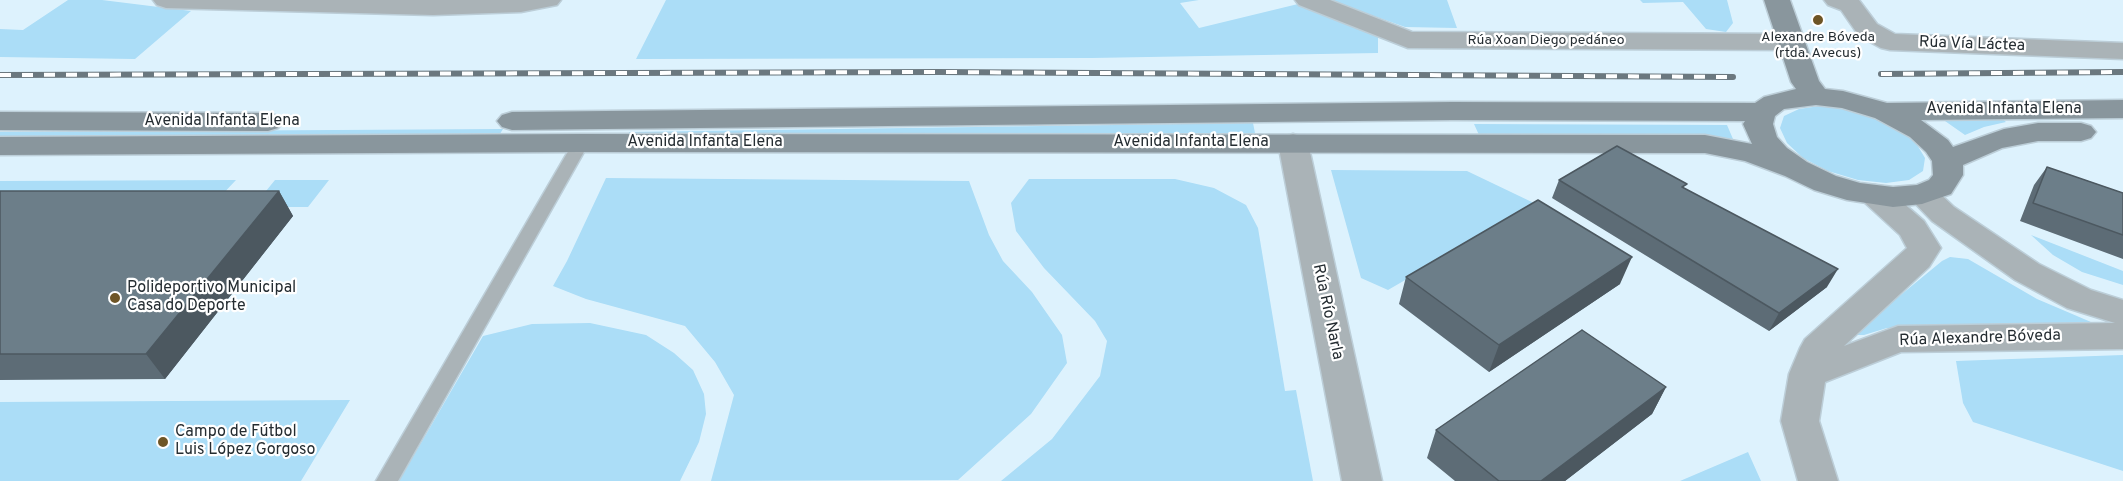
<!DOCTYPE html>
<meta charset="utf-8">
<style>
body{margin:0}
canvas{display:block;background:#ddf2fd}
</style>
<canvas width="2123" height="481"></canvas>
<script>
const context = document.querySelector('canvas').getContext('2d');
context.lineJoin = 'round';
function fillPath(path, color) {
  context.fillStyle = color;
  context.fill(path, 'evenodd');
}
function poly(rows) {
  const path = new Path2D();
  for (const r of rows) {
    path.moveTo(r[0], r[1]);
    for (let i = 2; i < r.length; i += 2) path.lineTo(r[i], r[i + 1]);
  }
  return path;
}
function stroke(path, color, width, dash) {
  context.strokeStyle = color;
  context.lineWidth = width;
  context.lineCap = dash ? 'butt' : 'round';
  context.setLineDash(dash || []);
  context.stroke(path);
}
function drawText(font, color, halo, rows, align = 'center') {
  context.font = font + ' Overpass,sans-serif';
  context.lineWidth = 4.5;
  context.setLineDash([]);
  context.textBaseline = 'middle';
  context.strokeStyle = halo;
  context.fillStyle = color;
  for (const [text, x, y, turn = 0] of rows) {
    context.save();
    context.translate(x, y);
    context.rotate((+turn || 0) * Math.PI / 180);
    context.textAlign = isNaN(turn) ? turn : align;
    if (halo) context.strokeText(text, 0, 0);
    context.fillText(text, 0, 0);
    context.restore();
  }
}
fillPath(poly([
 [68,0,102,0,191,11,135,59,0,57,0,29,23,30],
 [666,0,1199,0,1180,3,1199,28,1298,4,1378,34,1378,53,1091,58,636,59],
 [1329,0,1447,0,1457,28,1405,27],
 [1640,0,1727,0,1733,23,1726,32,1706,29,1683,2,1643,3],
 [1820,106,1847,109,1874,117,1898,128,1916,143,1925,158,1923,171,1909,180,1886,183,1858,180,1828,171,1803,158,1787,143,1780,128,1784,116,1799,109],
 [2001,118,2006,122,1984,127,1965,135,1945,121],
 [1253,123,1255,133,629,138,629,132],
 [1474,124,1727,125,1733,139,1698,136,1479,135],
 [503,129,498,137,0,138,0,132],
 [1331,170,1467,171,1536,204,1388,290,1361,278],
 [606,178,969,181,989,235,1003,261,1032,292,1062,335,1067,363,1031,414,958,480,711,481,734,395,715,362,685,326,586,299,553,286,567,261],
 [1029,179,1175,179,1214,188,1246,205,1258,228,1285,391,1296,390,1313,481,1001,481,1052,439,1100,376,1107,341,1095,321,1044,268,1016,231,1011,203],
 [236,180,203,215,0,216,0,181],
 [275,180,329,180,308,207,253,207],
 [2031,235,2123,271,2123,285,2082,272,2053,255],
 [1950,257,1968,259,2037,299,2098,325,1887,328,1864,335,1852,335,1942,261],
 [590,323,646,335,674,353,693,370,704,394,706,414,699,442,680,481,399,481,483,336,532,324],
 [2123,355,2123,471,1973,422,1963,403,1956,361],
 [350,400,301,481,0,481,0,402],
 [1748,452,1761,481,1680,481]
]), '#abddf7');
const lane = poly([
 [581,138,589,143,398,481,376,481,573,143,581,138]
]);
const street = poly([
 [153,0,561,0,557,5,521,12,433,15,166,8,157,5,153,0],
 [1295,0,1330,0,1412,32,1792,34,1801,36,1805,42,1801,48,1792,50,1408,48,1299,5,1295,0],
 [1824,0,1859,0,1877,24,1895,34,2123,43,2123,59,1890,50,1881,48,1859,36,1841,10,1828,5,1824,0],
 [1293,134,1304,137,1308,143,1382,481,1342,481,1278,143,1282,137,1293,134],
 [1922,184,1933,187,1954,207,2039,264,2091,290,2123,300,2123,349,1901,352,1825,382,1819,421,1838,481,1798,481,1781,421,1789,374,1800,348,1805,339,1907,248,1900,235,1864,202,1859,195,1864,188,1875,185,1886,188,1924,221,1941,248,1929,267,1844,346,1898,326,2115,323,2067,308,2015,280,1932,221,1906,194,1911,187,1922,184]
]);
const secondary = poly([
 [1764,0,1790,0,1819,81,1825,89,1843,91,1887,103,2123,100,2123,118,1921,120,1948,140,1953,147,2004,129,2038,123,2081,123,2091,126,2096,132,2091,138,2081,141,2038,141,2002,148,1963,165,1963,175,1951,194,1922,204,1893,207,1847,200,1814,190,1785,176,1745,161,1705,153,581,152,0,155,0,137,581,134,1705,135,1752,144,1743,124,1745,121,1452,120,512,130,502,127,497,121,502,115,512,112,1452,102,1755,103,1764,97,1796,89,1791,82,1764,0],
 [1816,105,1842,108,1875,118,1910,137,1926,152,1932,161,1933,175,1929,180,1917,185,1893,187,1860,183,1836,176,1807,162,1787,148,1777,137,1773,124,1775,116,1784,109,1816,105],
 [0,112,268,113,278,116,283,122,278,128,268,131,0,130,0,112]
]);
stroke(lane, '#bcced8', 3);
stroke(street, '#bcced8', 3);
stroke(secondary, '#bcced8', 3);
fillPath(lane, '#aab3b7');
fillPath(street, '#aab3b7');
fillPath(secondary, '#89969d');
const rail = poly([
 [1881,74,2123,72],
 [0,75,938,72,1733,77]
]);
stroke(rail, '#6b787f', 6);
stroke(rail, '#fff', 4, [11]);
fillPath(poly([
 [2047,167,2123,193,2123,259,2020,221,2034,185],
 [1559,180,1685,189,1827,287,1769,331,1552,198],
 [0,191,279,191,293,216,165,379,0,380],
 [1406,277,1620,284,1489,372,1399,304],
 [1666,387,1652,414,1565,481,1455,481,1427,458,1436,430]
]), '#5d6c76');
fillPath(poly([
 [279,191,293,216,165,379,146,354],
 [1632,257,1620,284,1489,372,1499,345],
 [1838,269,1827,287,1769,331,1779,313],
 [1666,387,1652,414,1565,481,1541,481]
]), '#4c5860');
const building = poly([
 [1617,146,1687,184,1682,187,1838,269,1779,313,1559,180,1617,146],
 [2047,167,2123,193,2123,235,2033,203,2047,167],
 [0,191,279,191,146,354,0,354,0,191],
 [1538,200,1632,257,1499,345,1406,277,1538,200],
 [1582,330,1666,387,1541,481,1499,481,1436,430,1582,330]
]);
fillPath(building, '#6c7e89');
stroke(building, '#4c5860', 1.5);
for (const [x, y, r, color] of [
 [1818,20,6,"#6e5526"],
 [115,298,6,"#6e5526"],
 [163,442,6,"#6e5526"]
]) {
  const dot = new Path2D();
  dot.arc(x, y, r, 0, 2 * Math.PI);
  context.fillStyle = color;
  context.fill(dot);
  stroke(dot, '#fff', 2);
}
drawText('14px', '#242c31', '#fff', [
 ["Alexandre Bóveda",1818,38],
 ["(rtda. Avecus)",1818,54]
]);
drawText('14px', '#242c31', '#fff', [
 ["Rúa Xoan Diego pedáneo",1546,41]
]);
drawText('16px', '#242c31', '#fff', [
 ["Rúa Vía Láctea",1972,45,2],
 ["Avenida Infanta Elena",2004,110],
 ["Avenida Infanta Elena",222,122],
 ["Avenida Infanta Elena",705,143],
 ["Avenida Infanta Elena",1191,143],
 ["Rúa Río Narla",1327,312,78],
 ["Rúa Alexandre Bóveda",1980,339,-2]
]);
drawText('16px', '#242c31', '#fff', [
 ["Polideportivo Municipal",127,289],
 ["Casa do Deporte",127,307],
 ["Campo de Fútbol",175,433],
 ["Luis López Gorgoso",175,451]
], 'left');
</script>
